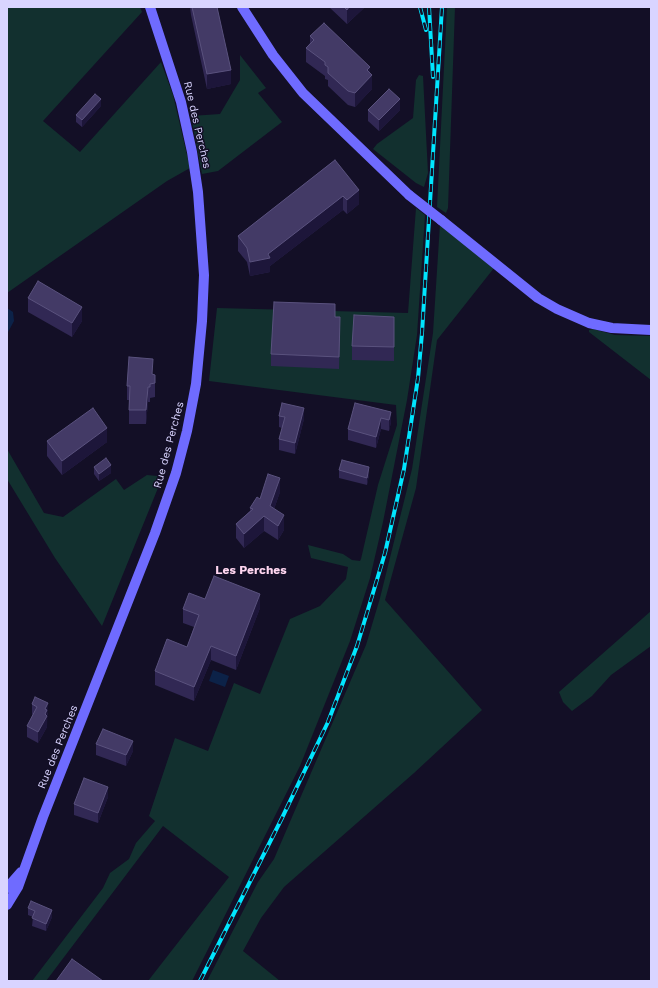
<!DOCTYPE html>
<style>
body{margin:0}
#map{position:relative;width:658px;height:988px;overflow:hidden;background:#130f26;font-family:"Work Sans",sans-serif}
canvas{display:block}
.frame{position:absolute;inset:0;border:8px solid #d9d4ff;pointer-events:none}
</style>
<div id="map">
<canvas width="658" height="988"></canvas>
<div class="frame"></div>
</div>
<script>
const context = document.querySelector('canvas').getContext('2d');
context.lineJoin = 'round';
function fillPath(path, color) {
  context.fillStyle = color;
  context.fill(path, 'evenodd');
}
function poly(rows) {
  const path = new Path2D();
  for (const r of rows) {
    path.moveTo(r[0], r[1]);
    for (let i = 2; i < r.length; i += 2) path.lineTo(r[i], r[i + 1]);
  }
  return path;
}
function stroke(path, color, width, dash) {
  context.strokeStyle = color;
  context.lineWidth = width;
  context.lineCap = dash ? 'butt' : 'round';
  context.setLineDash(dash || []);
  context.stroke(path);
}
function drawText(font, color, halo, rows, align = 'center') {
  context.font = font + ' "Work Sans",sans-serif';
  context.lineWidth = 3;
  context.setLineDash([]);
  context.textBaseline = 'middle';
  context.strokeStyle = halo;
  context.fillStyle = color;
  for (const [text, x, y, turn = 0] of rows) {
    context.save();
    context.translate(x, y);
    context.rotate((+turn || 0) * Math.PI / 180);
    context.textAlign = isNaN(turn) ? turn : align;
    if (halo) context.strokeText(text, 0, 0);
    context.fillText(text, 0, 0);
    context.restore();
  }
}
fillPath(poly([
 [7,7,140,7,142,12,43,121,80,152,161,62,173,95,190,168,167,181,7,293],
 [447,7,455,7,448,208,446,213,437,207],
 [240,55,266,88,258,93,282,122,218,171,202,174,191,116,220,114,240,80],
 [419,75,423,76,428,173,424,187,416,183,373,149,377,144,413,118,416,80],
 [416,208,425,215,417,335,407,400,383,522,370,578,350,641,300,766,192,981,148,981,229,877,163,826,46,981,32,981,103,888,110,873,129,859,136,843,155,821,149,816,175,738,208,751,234,683,260,694,290,619,320,606,346,579,348,567,311,558,308,545,343,554,352,560,360,561,361,559,378,485,397,425,396,405,209,381,217,308,408,313],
 [440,224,494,268,437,340,416,488,385,600,482,710,414,773,284,887,261,918,243,951,280,981,207,981,258,882,274,859,366,645,380,598,412,469,433,333],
 [593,329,615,335,651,336,651,380,589,332,589,330],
 [7,449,44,513,63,517,116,479,124,490,147,475,157,476,160,483,102,626,55,558,7,479],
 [651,611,651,646,611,675,592,696,572,711,563,702,559,692]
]), '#12302f');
fillPath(poly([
 [7,308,13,312,14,321,7,334],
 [213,670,229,676,225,687,209,681]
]), '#0c2248');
stroke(poly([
 [242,7,273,55,303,93,409,195],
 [441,220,538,298,557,309,589,323,612,328,651,330],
 [7,888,21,872],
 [7,905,18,887,43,817,155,533,176,473,187,431,196,384,202,321,204,275,198,192,192,152,181,102,150,7]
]), '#6f6bff', 10);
const rail = poly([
 [420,7,426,30],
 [429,7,433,77],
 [200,981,282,818,328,722,357,646,385,553,404,469,418,378,422,333,442,7]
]);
stroke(rail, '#00e5ff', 4);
stroke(rail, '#130f26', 2.5, [8]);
stroke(poly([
 [409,195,441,220]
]), '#6f6bff', 10);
fillPath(poly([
 [190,7,217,7,231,84,207,89,191,15],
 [329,7,365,7,347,24],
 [310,36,370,73,372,89,355,107,348,105,328,86,328,80,325,79,325,76,306,62,306,48,310,43],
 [101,106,82,127,76,122,76,115],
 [368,110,400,110,379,131,368,121],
 [335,160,359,204,347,214,343,210,270,266,270,272,250,276,247,262,238,251,238,236],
 [28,298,82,321,72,337,28,312],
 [394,317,394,361,352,360,352,346],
 [340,328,339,369,271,366,271,354],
 [153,374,155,375,155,397,150,398,150,402,148,402,146,424,129,424,129,400,127,400,127,386],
 [391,412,391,422,389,431,381,429,376,448,348,440,348,429],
 [279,416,304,419,295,454,279,450,279,439,282,428,279,427],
 [47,441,107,442,62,475,47,456],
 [94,467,111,473,99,481,94,474],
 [339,470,369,475,367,485,339,478],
 [280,492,274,509,284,530,278,540,264,531,244,548,236,538,236,524,250,511,250,508,260,499],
 [205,599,260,608,236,670,211,660,194,701,155,685,155,671,187,647,194,627,183,623,183,609],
 [35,697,48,714,47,715,47,727,38,743,27,737,27,726,33,715,32,714,32,704],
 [96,744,133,751,126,766,96,755],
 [108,797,98,823,74,815,74,804],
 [28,908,52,917,46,931,32,926,33,917,28,915]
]), '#312854');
fillPath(poly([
 [349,7,365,7,347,24,347,10],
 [370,67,370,78,372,75,372,89,355,107,355,93,367,70],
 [231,70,231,84,207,89,207,74],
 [101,99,101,106,82,127,82,120],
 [400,99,400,110,379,131,379,120],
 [359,190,359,204,347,214,347,200],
 [343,196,343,210,270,266,270,272,250,276,250,262,268,254],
 [82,307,82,321,72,337,72,323],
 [148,387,148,402,146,424,146,410],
 [304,408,304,419,295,454,295,443],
 [391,412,391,422,389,431,389,420],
 [381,418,381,429,376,448,376,437],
 [107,428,107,442,62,475,62,461],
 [111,465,111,473,99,481,99,474],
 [369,467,369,475,367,485,367,478],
 [280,478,280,492,270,520,270,506],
 [284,515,284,530,278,540,278,526],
 [264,516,264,531,244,548,244,534],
 [260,594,260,608,236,670,236,656],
 [211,646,211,660,194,701,194,687],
 [48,703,47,727,38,743,38,732,45,709],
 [133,741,133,751,126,766,126,755],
 [108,787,108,797,98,823,98,813],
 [52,910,52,917,46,931,46,924]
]), '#1d163a');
const building = poly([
 [192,7,217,7,231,70,207,74,192,7],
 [344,7,349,7,347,10,344,7],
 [324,23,370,67,367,70,372,75,355,93,348,91,328,73,328,67,325,65,325,62,306,48,314,40,310,36,324,23],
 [389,89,400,99,379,120,368,110,389,89],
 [95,94,101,99,82,120,76,115,95,94],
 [335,160,359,190,347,200,343,196,268,254,270,258,250,262,247,248,238,236,335,160],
 [38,281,82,307,72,323,28,298,38,281],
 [274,302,335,304,335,317,340,317,339,357,271,354,274,302],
 [354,315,394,317,394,347,352,346,354,315],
 [129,357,153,359,152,374,155,375,155,383,150,384,150,387,148,387,146,410,129,410,130,386,127,386,129,357],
 [282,403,304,408,295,443,279,439,285,417,279,416,282,403],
 [355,403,391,412,389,420,381,418,376,437,348,429,355,403],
 [93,408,107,428,62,461,47,441,93,408],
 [106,458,111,465,99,474,94,467,106,458],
 [342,460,369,467,367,478,339,470,342,460],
 [268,474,280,478,270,506,284,515,278,526,264,516,244,534,236,524,253,509,250,508,257,497,260,499,268,474],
 [214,576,260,594,236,656,211,646,194,687,155,671,167,639,187,647,199,615,183,609,189,593,205,599,214,576],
 [35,697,48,703,45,709,47,710,45,714,47,716,38,732,27,726,37,707,32,704,35,697],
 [103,729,133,741,126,755,96,744,103,729],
 [84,778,108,787,98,813,74,804,84,778],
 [31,901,52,910,46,924,32,918,35,911,28,908,31,901],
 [72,959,103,981,56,981,72,959]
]);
fillPath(building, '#433a66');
stroke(building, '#5a527e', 1);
drawText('11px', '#d9d4ff', '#130f26', [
 ["Rue des Perches",197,125,77],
 ["Rue des Perches",169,445,-75],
 ["Rue des Perches",58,747,-68]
]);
drawText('bold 12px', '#ffd6f0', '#130f26', [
 ["Les Perches",251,570]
]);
</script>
